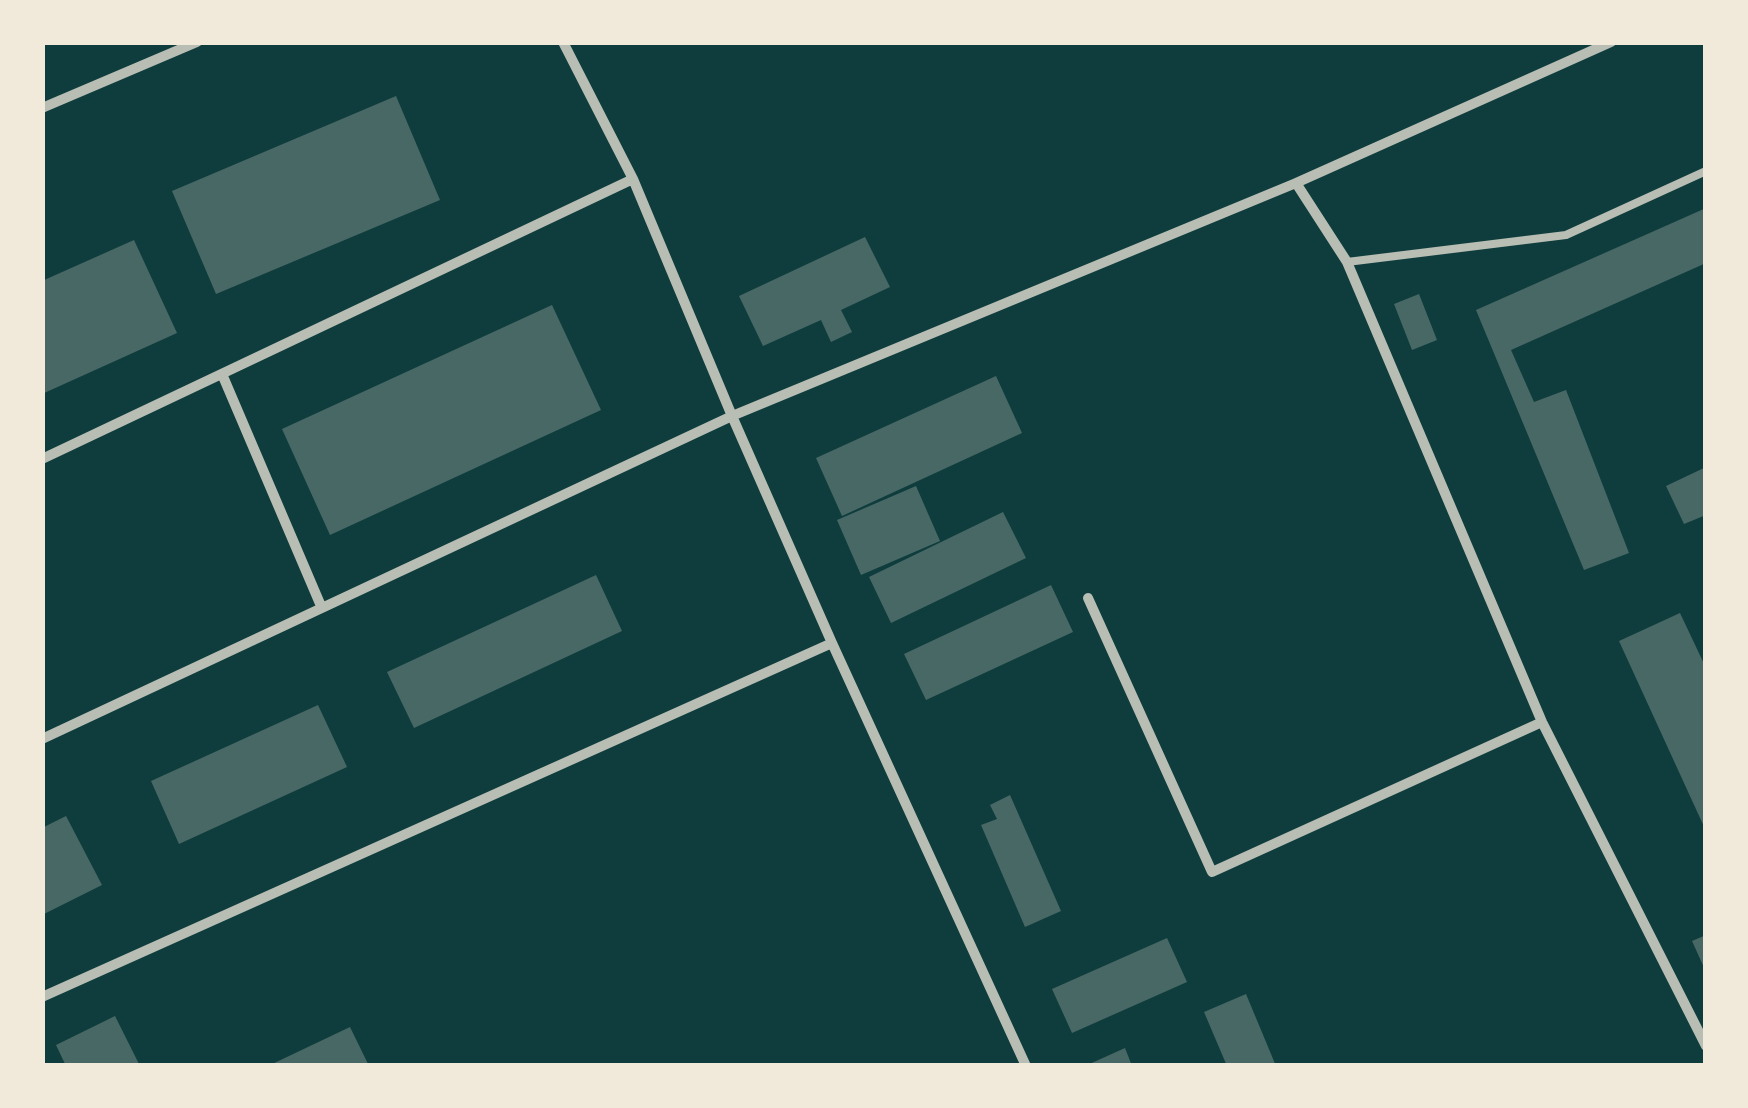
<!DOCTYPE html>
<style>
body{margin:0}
#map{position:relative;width:1748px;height:1108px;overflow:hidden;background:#0f3d3e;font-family:"Public Sans",sans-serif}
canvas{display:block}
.frame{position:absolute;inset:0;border:45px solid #f1e9da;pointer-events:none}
</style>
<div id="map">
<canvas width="1748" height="1108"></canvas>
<div class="frame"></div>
</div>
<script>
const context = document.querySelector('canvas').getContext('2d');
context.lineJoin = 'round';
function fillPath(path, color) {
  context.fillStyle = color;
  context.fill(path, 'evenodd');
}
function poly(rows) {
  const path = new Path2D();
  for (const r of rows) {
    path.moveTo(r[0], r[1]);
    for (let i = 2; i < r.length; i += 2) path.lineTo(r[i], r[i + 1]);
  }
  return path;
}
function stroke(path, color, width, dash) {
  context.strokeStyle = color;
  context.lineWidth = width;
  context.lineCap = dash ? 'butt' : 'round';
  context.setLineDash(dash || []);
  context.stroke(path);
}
fillPath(poly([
 [396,96,440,200,216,294,172,191],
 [1706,208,1706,263,1511,350,1534,402,1566,390,1629,553,1584,570,1476,310],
 [865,237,890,287,841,310,852,332,831,342,821,320,763,346,739,296],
 [134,240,177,333,42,394,42,281],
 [1419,294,1437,340,1412,350,1394,304],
 [552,305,601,410,330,535,282,429],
 [996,376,1022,433,842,516,816,458],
 [1706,467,1706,515,1684,524,1666,486],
 [916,486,940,541,861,575,837,520],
 [1003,512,1026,558,891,623,869,577],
 [596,575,622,631,414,728,387,672],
 [1051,585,1073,632,926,700,904,654],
 [1680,613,1706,668,1706,831,1619,641],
 [318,705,347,767,179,844,151,781],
 [1010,795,1061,911,1025,927,981,825,997,819,990,805],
 [66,816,102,885,42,915,42,828],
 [1706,935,1706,972,1692,941],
 [1167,938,1187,982,1072,1033,1052,989],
 [1246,994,1276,1066,1227,1066,1204,1012],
 [115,1016,140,1066,66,1066,56,1045],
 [350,1027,369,1066,268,1066],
 [1125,1048,1132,1066,1085,1066]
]), '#486865');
stroke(poly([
 [1347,262,1566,235,1706,171]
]), '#b8beb3', 8);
stroke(poly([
 [563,42,633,179,732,416,832,643,1026,1066],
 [42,108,197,42],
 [1296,183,1347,262,1542,722,1706,1046],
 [222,374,321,606],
 [42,459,633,179],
 [1088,598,1212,872,1542,722],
 [42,739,732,416,1296,183,1611,42],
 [42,997,832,643]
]), '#b8beb3', 10);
</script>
